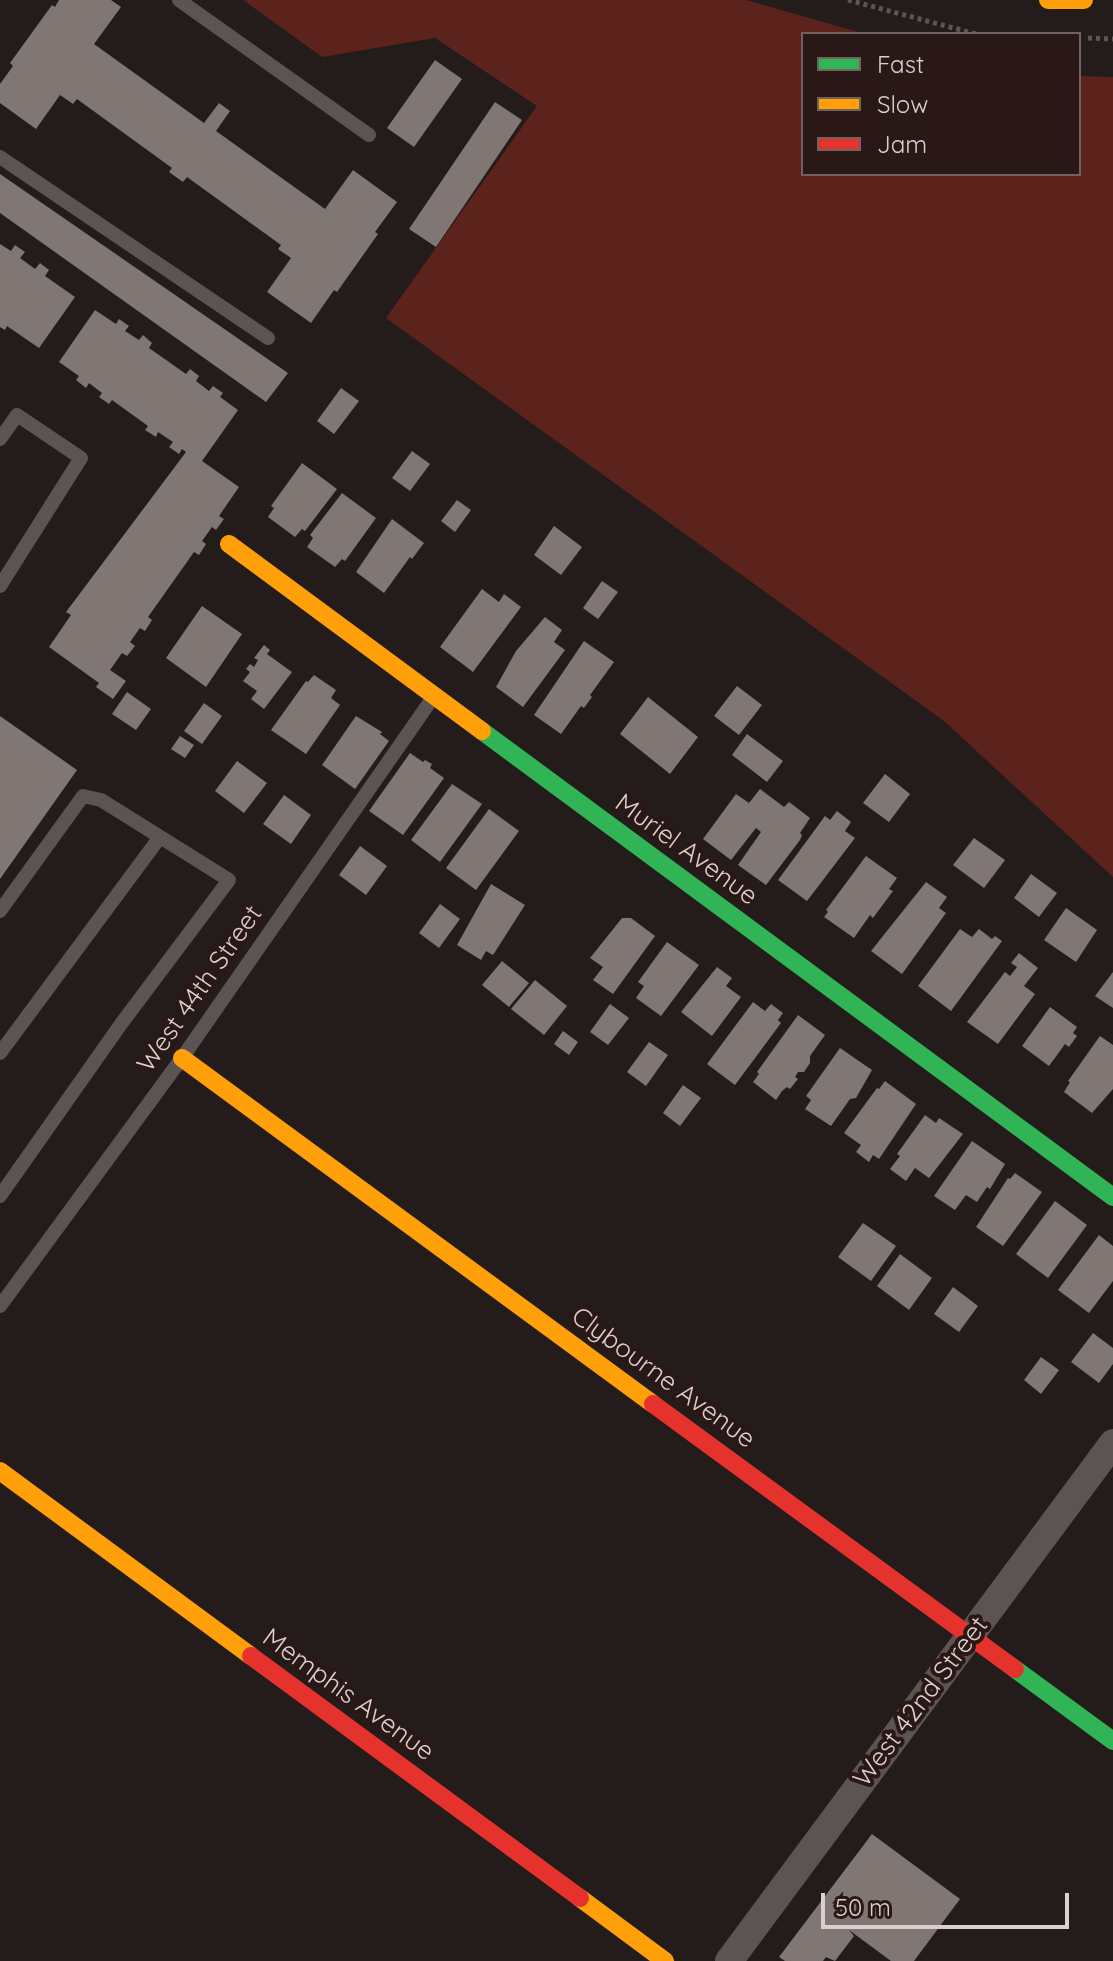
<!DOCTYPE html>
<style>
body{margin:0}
#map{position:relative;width:1113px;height:1961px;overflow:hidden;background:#241c1a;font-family:Quicksand,sans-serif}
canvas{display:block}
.legend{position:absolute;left:801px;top:32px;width:280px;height:144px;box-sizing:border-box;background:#291815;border:2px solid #71615f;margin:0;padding:10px 14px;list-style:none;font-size:24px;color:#dccfcd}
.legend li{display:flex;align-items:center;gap:16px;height:40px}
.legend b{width:40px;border:2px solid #71615f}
.scale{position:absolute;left:821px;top:1893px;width:248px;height:36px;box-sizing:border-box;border:4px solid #dccfcd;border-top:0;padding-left:10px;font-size:24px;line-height:28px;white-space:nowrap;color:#dccfcd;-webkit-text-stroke:6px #291815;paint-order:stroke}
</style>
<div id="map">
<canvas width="1113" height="1961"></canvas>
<ul class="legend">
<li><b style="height:10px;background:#30b455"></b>Fast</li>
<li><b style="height:10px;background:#ff9f0a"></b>Slow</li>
<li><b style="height:10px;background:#e5322d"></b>Jam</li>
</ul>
<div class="scale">50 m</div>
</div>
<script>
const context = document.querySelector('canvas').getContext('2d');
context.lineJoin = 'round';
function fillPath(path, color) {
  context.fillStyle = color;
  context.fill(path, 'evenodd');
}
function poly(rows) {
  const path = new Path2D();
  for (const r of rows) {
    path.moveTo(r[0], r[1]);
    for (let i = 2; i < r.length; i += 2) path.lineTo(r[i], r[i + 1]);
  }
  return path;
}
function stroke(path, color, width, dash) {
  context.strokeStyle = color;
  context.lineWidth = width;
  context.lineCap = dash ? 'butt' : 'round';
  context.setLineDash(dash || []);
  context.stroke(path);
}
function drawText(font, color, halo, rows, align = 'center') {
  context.font = font + ' Quicksand,sans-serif';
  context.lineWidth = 8;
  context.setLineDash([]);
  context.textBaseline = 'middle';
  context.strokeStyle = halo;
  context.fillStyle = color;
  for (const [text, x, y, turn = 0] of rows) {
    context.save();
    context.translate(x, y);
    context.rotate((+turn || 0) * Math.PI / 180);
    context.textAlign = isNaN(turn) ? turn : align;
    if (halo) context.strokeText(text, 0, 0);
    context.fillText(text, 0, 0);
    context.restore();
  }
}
fillPath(poly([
 [243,0,746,0,865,34,803,34,803,174,1079,174,1079,76,1113,77,1113,877,944,721,386,318,537,106,435,38,322,57]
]), '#5c221c');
fillPath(poly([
 [59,0,111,0,121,7,94,44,204,123,219,103,230,111,216,131,325,209,353,170,397,202,375,232,378,234,337,292,334,290,311,323,267,292,291,258,278,249,281,245,187,177,183,182,169,172,172,168,77,99,73,104,60,95,36,129,0,103,0,84,13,66,10,63,52,5,55,7],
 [435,60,462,79,414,147,387,128],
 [495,102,522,120,436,247,409,229],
 [0,174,288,373,266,402,0,213],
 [0,244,11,251,15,245,25,252,20,258,35,269,40,263,49,270,45,276,75,297,39,348,7,326,5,330,0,327],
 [95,310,116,324,119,319,129,326,125,331,139,340,143,335,152,343,149,348,186,374,190,369,199,376,196,381,209,391,213,386,223,393,220,397,238,410,202,461,239,487,219,516,224,519,216,530,212,527,202,541,206,544,199,555,194,552,148,617,152,620,145,631,140,628,130,642,135,646,127,656,122,653,110,670,126,681,113,699,96,687,99,683,49,647,71,615,66,612,186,452,182,449,179,454,169,447,173,442,158,432,156,437,145,430,148,426,112,400,109,404,99,397,102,393,89,383,86,388,76,380,79,376,59,362],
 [341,388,359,401,334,434,317,421],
 [412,451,430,464,410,491,392,478],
 [302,463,337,489,305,531,302,529,295,537,268,517,274,508,271,506],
 [342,493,376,518,345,561,342,559,335,567,307,547,313,538,310,535],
 [457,500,471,510,455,532,441,521],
 [392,519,424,543,412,559,410,557,384,593,356,572],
 [554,526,582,547,561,575,534,555],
 [602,581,618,592,598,619,583,608],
 [482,589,499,602,504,594,521,607,473,672,440,647],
 [202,606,242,634,206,687,166,658],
 [545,617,562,630,554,642,565,650,523,707,496,687,516,651],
 [584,641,614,662,590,695,592,697,584,708,581,706,561,734,534,715],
 [264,645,270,650,267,654,292,672,264,709,251,699,257,691,243,681,250,672,246,669,250,664,254,667,258,660,254,658],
 [314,675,336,690,331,698,340,705,306,754,271,730,306,681,308,682],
 [737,686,762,705,739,735,714,716],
 [127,692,151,709,136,730,112,714],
 [648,697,698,737,670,774,620,734],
 [204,703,222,716,202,744,184,731],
 [0,716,77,770,0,879],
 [356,716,382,732,380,734,389,741,355,789,322,765],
 [747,734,783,761,767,782,732,755],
 [180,736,194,745,185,758,171,749],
 [410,753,423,762,425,760,432,764,430,768,444,778,403,835,369,811],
 [237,761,267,783,244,813,215,791],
 [885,774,910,794,889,822,863,803],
 [452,784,482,804,440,862,411,840],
 [760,789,784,807,789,802,810,818,800,833,802,835,800,840,766,885,738,865,761,832,756,828,731,860,703,839,736,794,749,803],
 [284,795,311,815,291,844,263,824],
 [489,809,519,831,476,890,446,868],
 [837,811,851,822,845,831,855,838,807,901,778,880,825,816,830,820],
 [974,838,1005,860,984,888,953,865],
 [360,846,387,866,366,895,339,875],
 [866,856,897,878,889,889,893,891,873,918,870,915,854,938,824,917,828,912,826,910],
 [1031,874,1057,893,1039,917,1014,898],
 [926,882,947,897,939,908,946,913,902,974,871,951],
 [491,884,525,905,493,955,486,951,481,960,457,945],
 [440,904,460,919,439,948,419,933],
 [1066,908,1097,930,1076,962,1044,940],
 [622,918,631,918,655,936,613,994,593,980,603,967,590,958],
 [960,929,972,937,979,929,992,939,995,936,1002,941,951,1011,918,986],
 [667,942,699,965,661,1016,636,998,644,986,638,982],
 [1019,953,1038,968,1024,986,1035,994,998,1044,967,1022,1005,972,1010,976,1017,967,1011,963],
 [502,961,529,983,509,1007,482,985],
 [717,967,732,978,726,986,741,997,712,1036,681,1012],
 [1113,972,1113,1008,1095,996],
 [535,980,567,1006,544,1035,511,1009],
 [753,1002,765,1011,771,1004,783,1013,778,1020,781,1023,735,1085,707,1064],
 [610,1004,629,1018,608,1045,590,1032],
 [1050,1007,1077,1027,1073,1033,1077,1036,1069,1047,1065,1044,1049,1066,1022,1046],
 [798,1015,825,1035,810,1056,810,1063,804,1072,798,1072,795,1077,798,1079,790,1089,787,1087,782,1091,776,1100,753,1082,759,1074,757,1072],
 [563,1031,578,1042,569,1055,554,1044],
 [1100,1036,1113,1045,1113,1089,1092,1113,1064,1092,1070,1082,1068,1081],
 [649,1042,668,1055,646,1086,627,1072],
 [840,1048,872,1070,856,1098,850,1099,831,1126,805,1109,811,1100,806,1096],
 [885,1081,916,1104,879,1159,873,1155,869,1162,856,1152,861,1145,844,1133,877,1088,879,1089],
 [683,1085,701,1098,680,1126,663,1113],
 [925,1115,936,1123,939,1118,963,1134,929,1178,915,1168,906,1181,890,1169,900,1156,897,1154],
 [972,1141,1005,1164,990,1189,987,1187,977,1202,966,1195,955,1210,934,1196],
 [1015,1173,1042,1192,1003,1246,976,1227,1008,1178,1010,1179],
 [1055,1201,1087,1225,1048,1278,1016,1254],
 [863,1223,896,1246,871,1281,838,1257],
 [1099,1235,1113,1246,1113,1281,1089,1313,1058,1290],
 [900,1254,932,1278,909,1310,877,1286],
 [953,1287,978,1306,959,1332,934,1314],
 [1093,1333,1113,1348,1113,1364,1099,1383,1071,1362],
 [1041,1357,1059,1370,1041,1394,1024,1380],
 [872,1834,960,1899,914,1961,891,1961,849,1930,854,1936,835,1961,826,1957,823,1961,785,1961,779,1957]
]), '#807775');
stroke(poly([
 [848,0,976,34],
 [1088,38,1113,39]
]), '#5c5554', 5, [4, 4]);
stroke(poly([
 [179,0,369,135],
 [0,157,268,338],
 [0,439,17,415,81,458,0,586],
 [0,911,83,796,101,800,229,880,121,1024,0,1196],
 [0,1053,160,837],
 [0,1306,182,1058,434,696]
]), '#5c5453', 14);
stroke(poly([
 [729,1961,1113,1443]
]), '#5c5453', 28);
stroke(poly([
 [482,731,1113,1197],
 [1015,1669,1113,1741]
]), '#30b455', 18);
stroke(poly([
 [1048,0,1084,0],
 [229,544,482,731],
 [182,1058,653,1404],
 [0,1471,251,1656],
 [580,1898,665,1961]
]), '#ff9f0a', 18);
stroke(poly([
 [653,1404,1015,1669],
 [251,1656,580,1898]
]), '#e5322d', 18);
drawText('26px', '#dccfcd', '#291815', [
 ["Muriel Avenue",686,850,36],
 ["West 44th Street",200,989,-55],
 ["Clybourne Avenue",663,1378,36],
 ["Memphis Avenue",348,1695,36],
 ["West 42nd Street",921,1702,-53]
]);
</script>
